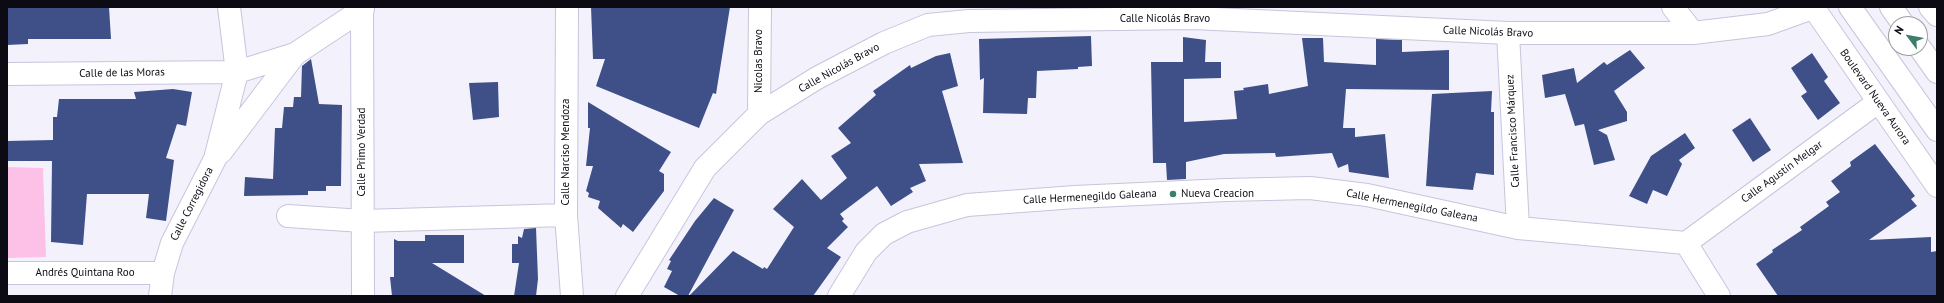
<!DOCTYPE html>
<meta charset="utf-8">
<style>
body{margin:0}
#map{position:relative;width:1944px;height:303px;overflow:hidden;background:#f3f2fc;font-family:"PT Sans",sans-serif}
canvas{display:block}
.frame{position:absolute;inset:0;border:8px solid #0c0a12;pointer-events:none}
.north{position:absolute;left:1888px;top:16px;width:40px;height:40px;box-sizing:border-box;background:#fff;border:1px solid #9e9da0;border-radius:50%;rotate:302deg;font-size:11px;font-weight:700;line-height:16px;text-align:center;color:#0c0a12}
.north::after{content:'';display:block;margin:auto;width:14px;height:18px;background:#3d7d6c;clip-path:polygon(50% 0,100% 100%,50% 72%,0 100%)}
</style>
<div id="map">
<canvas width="1944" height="303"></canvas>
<div class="frame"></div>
<div class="north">N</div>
</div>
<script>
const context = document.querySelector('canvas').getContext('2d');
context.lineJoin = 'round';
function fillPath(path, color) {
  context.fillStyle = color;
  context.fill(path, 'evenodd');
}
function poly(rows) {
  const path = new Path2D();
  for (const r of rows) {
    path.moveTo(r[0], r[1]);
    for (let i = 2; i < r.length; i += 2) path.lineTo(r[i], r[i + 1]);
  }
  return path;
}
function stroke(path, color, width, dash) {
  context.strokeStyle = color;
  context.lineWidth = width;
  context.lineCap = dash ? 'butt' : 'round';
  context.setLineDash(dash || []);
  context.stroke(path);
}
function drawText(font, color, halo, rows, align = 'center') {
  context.font = font + ' "PT Sans",sans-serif';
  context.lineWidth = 4;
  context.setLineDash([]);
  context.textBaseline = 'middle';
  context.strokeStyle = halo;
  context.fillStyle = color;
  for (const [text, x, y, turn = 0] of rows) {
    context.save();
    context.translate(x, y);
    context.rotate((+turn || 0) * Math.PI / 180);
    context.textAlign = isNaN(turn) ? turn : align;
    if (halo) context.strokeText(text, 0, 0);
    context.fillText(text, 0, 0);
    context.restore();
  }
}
fillPath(poly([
 [7,167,43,168,46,257,7,258]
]), '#fdc1e8');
fillPath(poly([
 [7,7,109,7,111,39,28,39,28,44,7,45],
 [591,7,730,7,716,94,713,93,699,128,596,86,605,59,593,59],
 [1091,36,1092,66,1078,67,1078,69,1037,71,1036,98,1028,98,1027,114,983,113,984,78,980,80,979,39],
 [1183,37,1206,40,1205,62,1221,62,1221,78,1184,79,1184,122,1237,119,1234,91,1244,90,1243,88,1268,84,1269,94,1308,86,1302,38,1323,38,1324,62,1376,65,1376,39,1402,40,1402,52,1449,50,1449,90,1346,89,1343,128,1355,128,1355,137,1385,134,1389,178,1349,172,1348,164,1338,168,1332,153,1276,157,1275,153,1224,154,1186,162,1186,179,1167,180,1166,163,1153,163,1151,62,1183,62],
 [1630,50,1645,68,1614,91,1627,112,1627,121,1598,130,1607,135,1615,160,1594,165,1584,124,1575,126,1565,94,1545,98,1542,75,1574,68,1577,83,1604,62,1607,65],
 [950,53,958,86,942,91,963,163,919,164,926,181,910,188,913,192,891,206,877,186,840,214,844,219,842,221,848,227,827,248,841,257,813,296,689,296,733,251,763,269,764,267,767,269,794,227,773,209,802,179,821,200,847,178,831,156,851,143,838,128,876,95,873,91,910,65,911,68,936,56],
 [1812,53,1828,77,1824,81,1840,103,1818,120,1801,96,1807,92,1791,68],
 [311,59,319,104,342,105,341,186,326,186,326,191,308,191,308,195,244,196,245,177,273,179,275,128,282,128,284,107,293,107,294,97,301,97,302,66],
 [498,82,499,117,473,120,469,83],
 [173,89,192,92,186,126,177,124,166,158,174,160,166,221,146,218,149,194,87,194,83,245,51,242,52,161,7,161,7,141,53,140,53,117,57,117,59,99,136,99,134,92],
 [1492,91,1491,112,1494,112,1494,175,1476,173,1473,190,1426,186,1432,94],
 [588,102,671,152,659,171,664,174,664,191,633,232,623,224,621,228,598,208,600,201,588,197,589,193,586,191,593,166,586,166,590,128,588,128],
 [1750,118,1771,150,1753,162,1732,130],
 [1685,133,1695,148,1679,160,1682,164,1667,196,1653,190,1647,204,1629,196,1651,156],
 [1875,144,1915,196,1911,199,1917,206,1869,240,1931,237,1931,252,1937,251,1937,296,1778,296,1756,264,1773,252,1772,250,1802,230,1800,227,1829,206,1826,202,1840,192,1831,181,1851,166,1850,162],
 [714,198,734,210,688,296,680,296,664,287,672,271,667,269,671,261,669,260,695,221],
 [536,228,538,279,536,296,514,296,519,263,512,263,512,244,518,244,518,236,522,238,524,229],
 [425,235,464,235,464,263,432,263,486,296,392,296,390,277,394,277,394,239,398,241,425,241]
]), '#3e5087');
const street = poly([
 [567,7,566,215,572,296],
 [1673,7,1693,33],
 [1813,7,1937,186],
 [1930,7,1937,15],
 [1508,33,1518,228],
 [7,74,237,72,295,54,363,9],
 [759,114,760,7],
 [221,152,295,54],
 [288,216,362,221,566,215],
 [1686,243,1878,102],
 [1686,243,1719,296],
 [7,273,163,273],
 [160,296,163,273,172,243,215,159,237,72,229,7],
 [627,296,705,168,759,114,817,78,884,43,928,25,969,21,1194,18,1508,33,1693,33,1768,24,1815,7],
 [839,296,866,252,884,234,907,222,967,205,1075,197,1226,190,1310,188,1367,195,1518,228,1686,243]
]);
const secondary = poly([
 [362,7,363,296]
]);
const primary = poly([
 [1850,7,1937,130],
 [1891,7,1903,24],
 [1920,48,1937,72]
]);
stroke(street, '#c8c4dd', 24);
stroke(secondary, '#c8c4dd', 24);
stroke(primary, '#c8c4dd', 24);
stroke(street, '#fff', 22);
stroke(secondary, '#fff', 22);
stroke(primary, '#fff', 22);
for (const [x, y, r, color] of [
 [1173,194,4,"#3d7d6c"]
]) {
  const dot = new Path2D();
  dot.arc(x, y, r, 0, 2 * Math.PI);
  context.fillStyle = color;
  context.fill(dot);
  stroke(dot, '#fff', 1.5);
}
drawText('11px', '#0c0a12', '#fff', [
 ["Calle Nicolás Bravo",1165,19],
 ["Calle Nicolás Bravo",1488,32,2],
 ["Nicolas Bravo",759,61,-90],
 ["Calle Nicolás Bravo",839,68,-29],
 ["Calle de las Moras",122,73,-1],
 ["Boulevard Nueva Aurora",1875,97,55],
 ["Calle Francisco Márquez",1513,131,-93],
 ["Calle Primo Verdad",362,152,-90],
 ["Calle Narciso Mendoza",566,152,-90],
 ["Calle Agustín Melgar",1782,172,-36],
 ["Calle Hermenegildo Galeana",1090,197,-3],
 ["Calle Corregidora",192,204,-63],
 ["Calle Hermenegildo Galeana",1412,206,11],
 ["Andrés Quintana Roo",85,273]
]);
drawText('11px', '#0c0a12', '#fff', [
 ["Nueva Creacion",1181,194]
], 'left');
</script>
